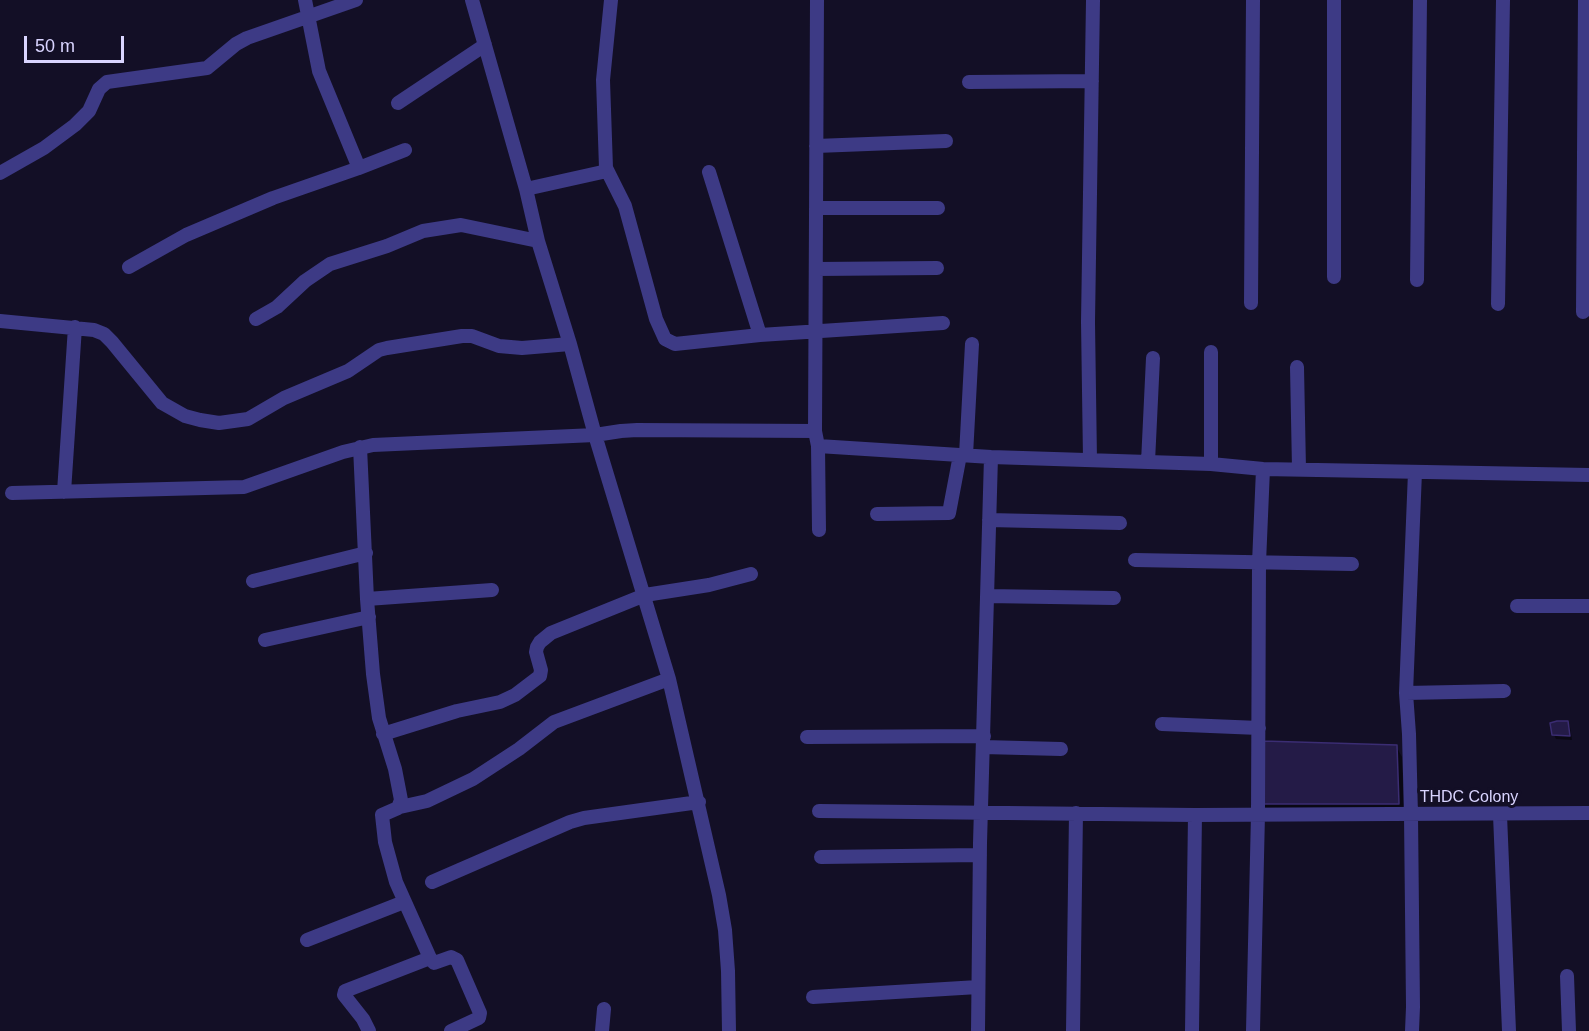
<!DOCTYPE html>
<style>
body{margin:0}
#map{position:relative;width:1589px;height:1031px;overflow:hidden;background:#130f26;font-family:Helvetica,sans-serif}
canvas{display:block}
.scale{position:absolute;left:24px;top:36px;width:100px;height:27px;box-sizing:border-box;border:3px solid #d9d4ff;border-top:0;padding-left:8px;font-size:18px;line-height:21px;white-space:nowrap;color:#d9d4ff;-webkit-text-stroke:4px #130f26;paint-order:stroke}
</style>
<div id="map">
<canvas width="1589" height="1031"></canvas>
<div class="scale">50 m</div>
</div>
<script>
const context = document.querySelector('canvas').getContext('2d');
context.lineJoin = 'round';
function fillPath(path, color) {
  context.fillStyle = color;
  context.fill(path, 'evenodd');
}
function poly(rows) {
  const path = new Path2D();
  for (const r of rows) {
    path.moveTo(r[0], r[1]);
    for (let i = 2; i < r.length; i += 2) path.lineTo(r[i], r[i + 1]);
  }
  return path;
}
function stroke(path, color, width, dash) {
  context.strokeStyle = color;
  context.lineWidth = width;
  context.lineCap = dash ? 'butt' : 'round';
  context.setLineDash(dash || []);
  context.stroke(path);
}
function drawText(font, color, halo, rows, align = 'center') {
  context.font = font + ' Helvetica,sans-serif';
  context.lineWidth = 6;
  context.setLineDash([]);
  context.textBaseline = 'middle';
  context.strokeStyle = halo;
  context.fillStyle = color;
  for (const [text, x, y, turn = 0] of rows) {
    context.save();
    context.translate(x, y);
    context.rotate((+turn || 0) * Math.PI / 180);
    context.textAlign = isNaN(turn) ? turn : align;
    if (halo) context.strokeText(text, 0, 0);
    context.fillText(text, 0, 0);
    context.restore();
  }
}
fillPath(poly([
 [1568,723,1570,727,1572,740,1556,739,1554,735],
 [1396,746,1402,757,1404,814,1267,814,1261,804]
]), '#0007');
const building = poly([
 [1557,721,1568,721,1570,736,1552,735,1550,723,1557,721],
 [1263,741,1397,745,1399,804,1259,804,1263,741]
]);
fillPath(building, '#241b47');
stroke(building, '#3b2d73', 1.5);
stroke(poly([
 [305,0,319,71,359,168,405,150],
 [472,0,526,189,538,241,570,344,595,435,669,679,719,895,725,930,728,971,729,1031],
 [611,0,603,80,606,168,625,206,656,319,665,339,675,344,760,335,943,323],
 [969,82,1092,81],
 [398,103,485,45],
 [816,146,946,141],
 [709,172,760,335],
 [0,173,44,148,75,125,89,111,99,89,107,82,207,68,236,44,247,38,356,0],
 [526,189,607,171],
 [817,208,938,208],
 [129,267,186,235,273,198,359,168],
 [816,269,937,268],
 [1334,277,1334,0],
 [1417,280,1420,0],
 [1251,303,1253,0],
 [1498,304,1503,0],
 [1583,312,1585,0],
 [256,319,277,307,305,281,330,264,387,246,423,231,461,225,538,241],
 [0,321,94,330,104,334,112,342,162,403,185,416,200,420,219,423,248,419,284,398,348,371,379,350,387,348,462,336,472,336,499,346,522,348,570,344],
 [1211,352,1211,464],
 [1297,367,1299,469],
 [815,431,817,0],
 [818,446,819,530],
 [360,447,367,599,373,674,379,718,395,769,401,800,398,808,382,815,385,842,396,882,430,958,434,963,451,957,457,960,480,1013,479,1018,451,1031],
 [966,455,972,344],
 [1090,460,1088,322,1093,0],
 [1148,462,1153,358],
 [64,492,75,327],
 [12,493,244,487,343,452,373,445,595,435,621,431,637,430,815,431,818,446,991,457,1211,464,1263,469,1589,475],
 [877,514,949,513,960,455],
 [989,520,1120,523],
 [1135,560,1352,564],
 [253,581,366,553],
 [987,596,1114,598],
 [367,599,492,590],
 [1517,606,1589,606],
 [265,640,369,617],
 [1406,693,1504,691],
 [1162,724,1259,728],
 [383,734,457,711,500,702,515,695,540,676,541,670,536,652,537,647,540,642,551,633,645,595,709,585,751,574],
 [807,737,984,736],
 [983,747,1061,749],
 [400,807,427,801,473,779,519,749,554,722,669,679],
 [819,811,1195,815,1589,813],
 [1500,815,1509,1031],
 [821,857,980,855],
 [432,882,570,822,584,818,699,802],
 [307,940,404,902],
 [1567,976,1569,1031],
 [813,997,978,987],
 [369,1031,363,1019,344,995,345,991,430,958],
 [602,1031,604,1009],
 [978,1031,980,843,991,457],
 [1073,1031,1076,813],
 [1192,1031,1195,815],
 [1253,1031,1258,814,1259,563,1263,469],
 [1412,1031,1413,1007,1411,815,1409,734,1406,693,1415,472]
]), '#3d3a85', 14);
drawText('16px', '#d9d4ff', '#130f26', [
 ["THDC Colony",1469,798]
]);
</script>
